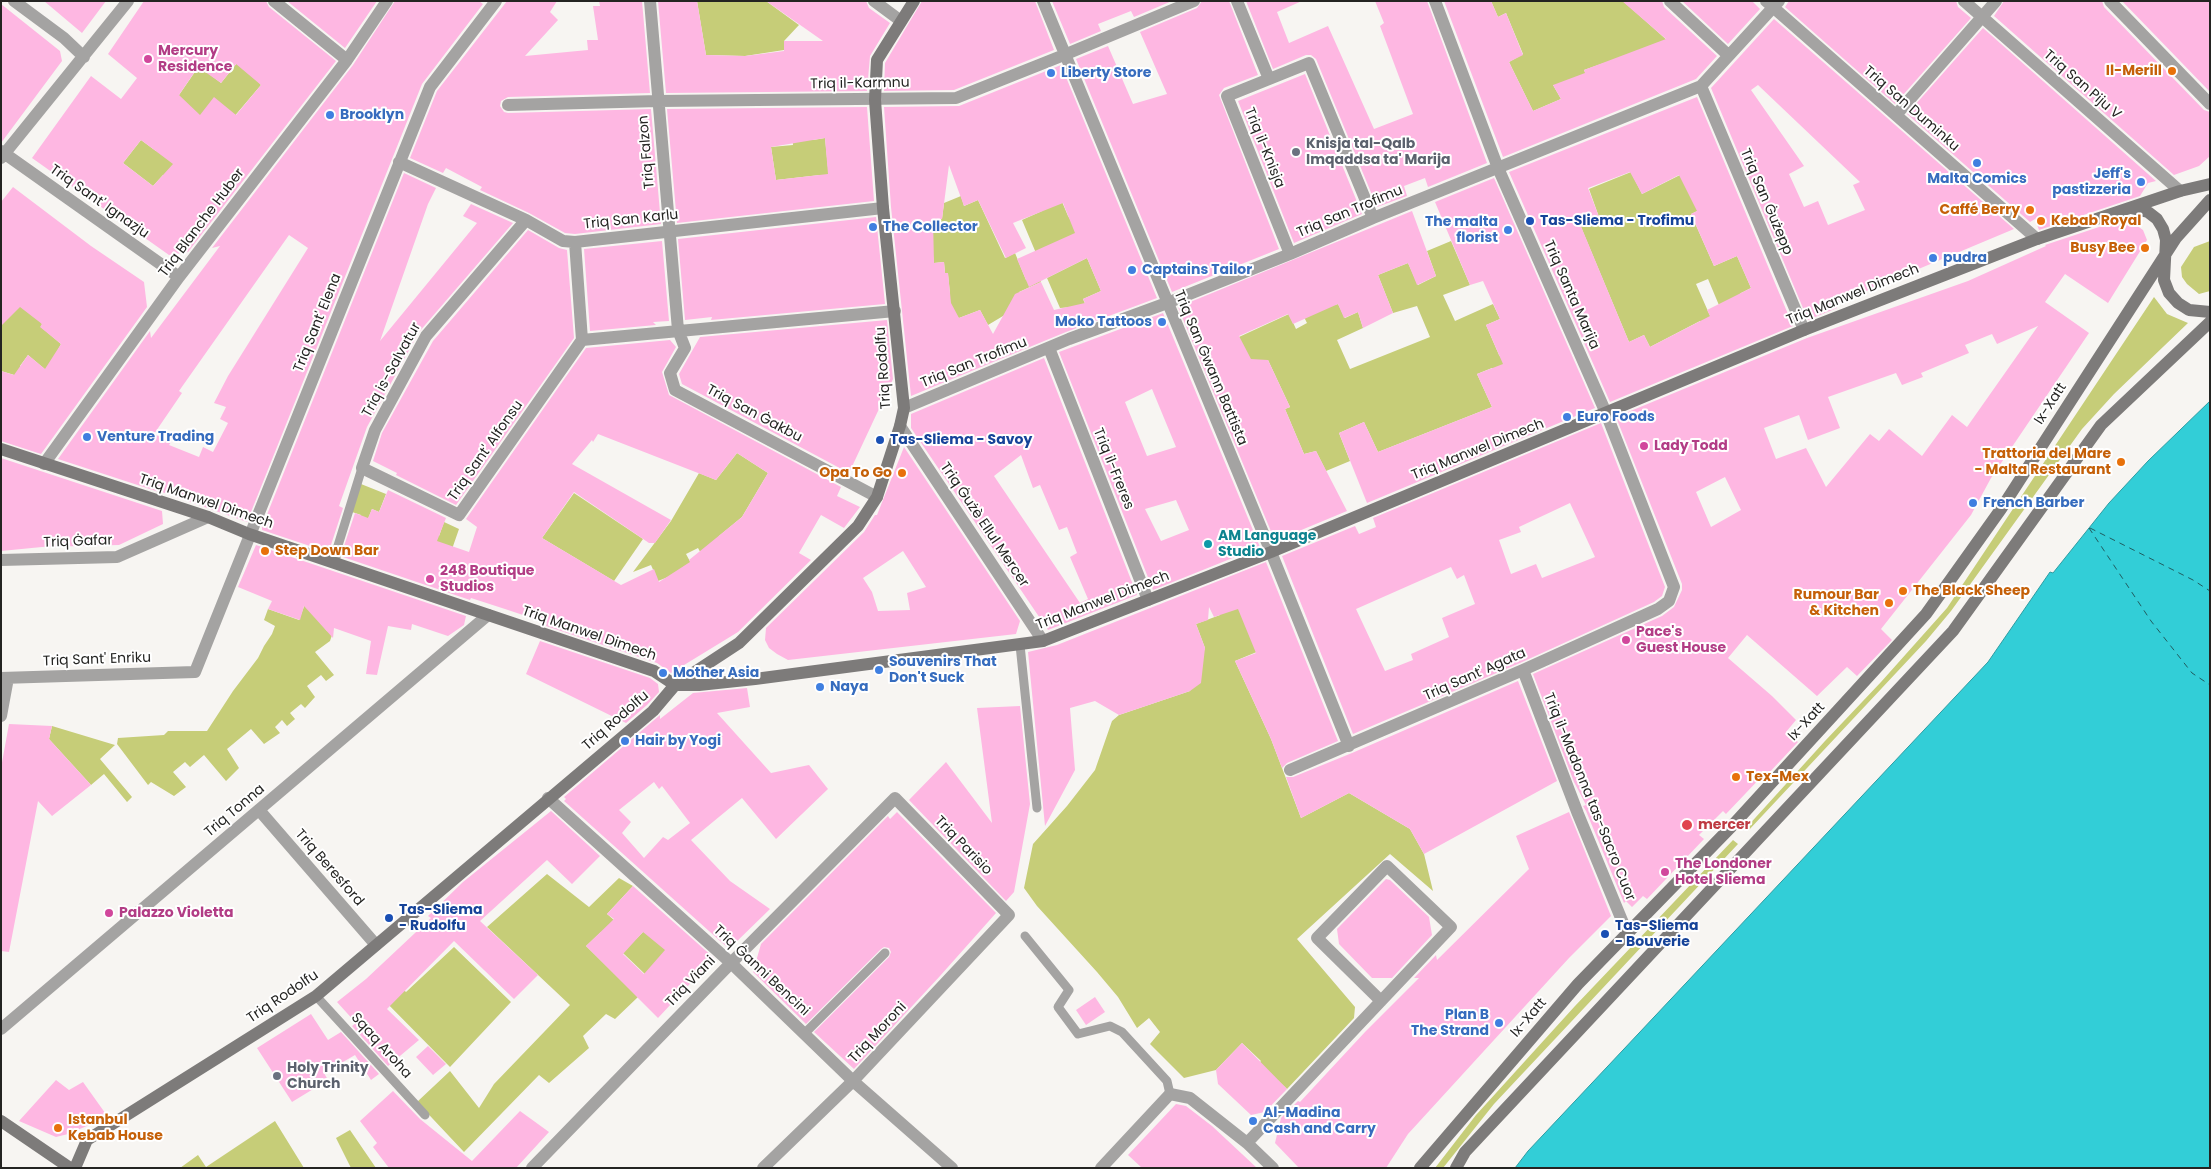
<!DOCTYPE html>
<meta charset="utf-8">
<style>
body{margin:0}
#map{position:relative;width:2211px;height:1169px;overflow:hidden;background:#f7f5f2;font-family:Poppins,sans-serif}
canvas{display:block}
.frame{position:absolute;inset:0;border:2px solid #242422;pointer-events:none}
</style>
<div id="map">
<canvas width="2211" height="1169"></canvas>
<div class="frame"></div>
</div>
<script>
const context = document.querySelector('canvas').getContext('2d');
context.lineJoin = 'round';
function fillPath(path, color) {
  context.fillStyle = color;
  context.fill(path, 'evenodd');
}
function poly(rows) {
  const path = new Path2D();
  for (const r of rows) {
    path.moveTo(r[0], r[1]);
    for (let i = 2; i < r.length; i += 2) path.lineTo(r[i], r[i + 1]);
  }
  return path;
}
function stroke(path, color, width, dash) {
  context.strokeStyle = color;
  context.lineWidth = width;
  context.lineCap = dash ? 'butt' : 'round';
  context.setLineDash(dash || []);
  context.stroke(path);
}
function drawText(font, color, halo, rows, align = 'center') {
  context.font = font + ' Poppins,sans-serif';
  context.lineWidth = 4;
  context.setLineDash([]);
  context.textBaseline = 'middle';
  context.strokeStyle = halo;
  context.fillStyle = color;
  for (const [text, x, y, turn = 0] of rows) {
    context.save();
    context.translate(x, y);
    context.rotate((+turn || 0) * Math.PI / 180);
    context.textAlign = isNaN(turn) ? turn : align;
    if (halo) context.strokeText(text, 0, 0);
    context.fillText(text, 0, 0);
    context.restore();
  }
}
fillPath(poly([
 [697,1,766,1,799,25,784,41,784,50,745,56,706,55],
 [1491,1,1623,1,1678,50,1604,63,1584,70,1591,86,1553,85,1561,99,1533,111,1509,62,1523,54,1506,13,1498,17],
 [241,58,261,85,176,185,163,175,153,186,123,163,141,140,156,151,179,95,199,66,221,83],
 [790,109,813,140,825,138,830,188,820,175,776,180,771,147,793,145],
 [1631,172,1642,194,1686,172,1712,204,1691,214,1714,266,1737,256,1751,288,1741,293,1721,310,1708,279,1696,284,1722,343,1712,347,1700,321,1650,347,1644,335,1629,342,1581,227,1587,221,1599,217,1589,189],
 [961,196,964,206,978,200,1005,258,1015,253,1026,280,1037,275,1041,282,1019,292,1028,311,1003,316,988,325,980,310,959,318,935,305,950,294,948,274,945,273,944,262,934,263,928,221,942,219,944,203],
 [1060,197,1068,216,1079,232,1044,272,1022,220,1042,211],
 [1451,241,1470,285,1443,295,1455,321,1493,304,1500,319,1486,325,1499,355,1535,397,1492,368,1477,374,1492,407,1378,452,1364,422,1339,433,1350,461,1326,471,1316,451,1304,454,1285,409,1290,407,1268,360,1252,361,1228,342,1289,314,1296,329,1307,323,1302,313,1338,304,1345,318,1358,312,1363,328,1337,340,1350,369,1430,337,1417,306,1393,313,1378,275,1408,263,1418,285,1436,276,1427,251],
 [2210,241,2210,291,2199,294,2187,284,2182,277,2181,267,2194,247],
 [1087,258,1101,291,1083,299,1086,306,1060,308,1047,278],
 [19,278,42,324,41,327,61,344,47,371,28,355,20,366,21,377,1,371,1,326],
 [2154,297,2167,314,2188,323,2114,394,2082,429,1951,611,1926,641,1748,831,1746,828,1825,741,1881,682,1947,608],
 [737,453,768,473,742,517,719,536,709,568,698,548,686,554,693,567,658,581,651,565,633,572,671,521,699,473,716,480],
 [361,484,386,494,379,512,372,509,362,534,356,532,361,515,352,512],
 [574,493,643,539,614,581,542,538],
 [444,522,459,529,451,552,423,532,439,536],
 [1232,593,1271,646,1235,661,1271,739,1301,818,1349,793,1410,829,1424,854,1433,891,1390,854,1297,939,1355,1007,1354,1018,1287,1089,1269,1072,1252,1071,1261,1061,1242,1043,1216,1070,1184,1078,1150,1044,1160,1032,1149,1018,1137,1028,1118,997,1097,972,1037,906,1024,888,1033,844,1067,806,1095,770,1112,721,1119,715,1190,691,1205,648,1196,624,1220,615,1214,600],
 [305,604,327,631,333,632,330,641,315,652,334,675,326,681,321,675,307,686,315,697,305,708,301,704,290,713,295,719,287,726,282,720,275,727,280,733,264,744,251,729,227,749,239,768,226,781,204,755,190,767,185,762,173,772,186,787,174,796,151,782,148,785,117,744,118,738,164,735,168,731,207,731,233,691,258,658,264,646,272,634,275,626,264,620,268,609,299,620],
 [52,726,115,745,100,759,132,797,127,802,104,774,91,785,49,739],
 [1733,840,1738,844,1494,1104,1443,1168,1435,1168,1476,1115,1575,1006],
 [547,874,589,907,619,878,633,886,607,914,636,939,643,932,680,934,647,976,601,932,586,946,638,997,615,1019,606,1014,583,1036,589,1048,549,1083,539,1075,464,1152,417,1102,450,1071,479,1108,494,1084,570,1005,487,927],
 [454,947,511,1002,450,1067,376,992,393,980,406,992],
 [275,1121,304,1168,180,1168,198,1155,206,1167],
 [350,1130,376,1168,351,1168,336,1138]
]), '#c6cd78');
const water = poly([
 [2210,401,2210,1168,1515,1168,1528,1151,1988,662,2050,572,2053,573,2109,503,2148,461,2210,401]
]);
fillPath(water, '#32ced7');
stroke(water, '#2e9ba1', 1);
stroke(poly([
 [2089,528,2151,621,2192,673,2210,685],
 [2090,528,2193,580,2210,591]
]), '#205c60', 1, [6, 5]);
fillPath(poly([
 [44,1,106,1,82,33],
 [144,1,266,1,269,7,336,61,188,252,169,255,32,158,91,76,121,99,137,78,108,54],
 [236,64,261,85,236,115,214,97,200,115,179,95,198,67,221,83],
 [141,140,173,164,153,186,123,163],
 [287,1,377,1,345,48],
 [395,1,479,1,483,4,422,84,247,522,162,492,162,493,58,459,150,331,151,338,220,246,212,248,353,65],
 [289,235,308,248,228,376,214,403,226,407,220,419,228,423,213,452,203,447,199,457,169,445,171,442,154,434,182,393,179,391],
 [507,1,557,1,550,12,558,20,525,56,588,50,587,40,598,40,593,6,600,6,599,1,642,1,650,93,508,97,501,101,500,106,504,112,508,113,651,109,661,224,575,234,565,233,529,213,480,190,482,187,446,168,443,173,410,158,437,91],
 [658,1,697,1,706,55,745,56,784,51,784,41,823,41,766,1,866,1,869,8,890,23,870,56,867,91,666,93],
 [922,1,1035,1,1054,50,954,90,884,91,885,63],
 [1052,1,1172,1,1134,17,1131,11,1098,24,1101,31,1070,44],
 [1202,1,1229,1,1258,75,1224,88,1219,95,1279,249,1172,292,1076,59,1108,46,1133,104,1167,94,1140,32,1197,8],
 [1246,1,1302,1,1277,12,1289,43,1328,26,1374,129,1413,114,1380,26,1384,23,1375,1,1427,1,1487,163,1428,187,1425,178,1404,186,1407,196,1377,207,1316,59,1311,55,1306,55,1273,69],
 [1444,1,1491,1,1498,17,1506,13,1523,55,1509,62,1533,111,1561,99,1553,85,1585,73,1584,70,1666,39,1622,1,1662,1,1664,7,1717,56,1696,79,1503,157],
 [1682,1,1752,1,1760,9,1728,44],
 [1789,1,1956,1,1958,7,1971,18,1895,104,1785,7],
 [2004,1,2102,1,2104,7,2204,110,2210,112,2210,156,2199,166,2174,175,1994,16],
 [2122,1,2210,1,2210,92],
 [1,4,60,51,62,61,1,143],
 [1774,19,2014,229,1835,304,1837,308,1808,320,1711,88],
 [1758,85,1860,182,1853,185,1865,210,1828,225,1818,201,1804,207,1789,174,1804,166,1751,90],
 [1983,28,2156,181,2148,183,2140,196,2039,230,2035,219,2030,222,1907,114],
 [1061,65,1157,298,1066,332,911,396,891,207,884,107,959,106],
 [949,165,964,206,978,200,1006,258,1026,248,1013,223,1063,203,1075,233,1017,259,1029,287,1087,258,1101,291,1083,299,1085,303,1054,310,1041,282,1015,294,993,334,980,310,959,318,951,303,948,273,945,273,944,262,934,263,933,220,942,219],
 [1305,74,1362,214,1294,243,1238,101],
 [1697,97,1793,326,1610,402,1509,172],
 [1630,172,1642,194,1679,175,1697,211,1691,214,1714,266,1737,256,1751,288,1707,310,1710,316,1650,347,1644,335,1629,342,1580,224,1599,217,1588,188],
 [867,107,874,201,677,223,667,109],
 [825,138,828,174,776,180,771,147],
 [404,173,436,188,428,204,380,341,477,223,463,216,471,204,513,223,419,332,367,427,339,506,343,508,331,545,328,552,262,530,262,527],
 [1494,178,1595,408,1367,503,1339,433,1364,422,1378,452,1492,407,1477,374,1503,364,1486,325,1500,319,1483,281,1470,285,1435,202],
 [13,187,91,246,144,282,147,307,41,454,1,441,1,371,14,375,28,355,45,369,61,344,40,327,42,324,20,307,1,326,1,202],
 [1412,211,1436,276,1417,285,1408,263,1378,275,1393,313,1363,328,1358,312,1344,318,1338,304,1293,324,1288,314,1239,336,1251,359,1268,360,1290,407,1285,409,1304,454,1316,451,1347,511,1275,541,1178,307],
 [876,217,885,304,711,320,712,317,685,320,678,239],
 [2126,218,2143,230,2147,240,2108,303,2065,274,2045,302,2089,333,1991,478,1971,515,1881,629,1892,640,1857,676,1847,667,1817,696,1747,635,1728,658,1772,696,1796,720,1786,732,1798,742,1767,775,1765,773,1726,814,1723,811,1699,835,1704,839,1647,899,1643,896,1632,907,1626,901,1624,903,1586,811,1583,806,1586,805,1574,782,1533,674,1662,616,1674,607,1682,590,1682,584,1616,417,1807,338,1968,281,2046,246,2045,245],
 [2038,326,1967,427,1952,415,1922,456,1889,429,1879,441,1870,434,1826,487,1806,448,1776,459,1764,428,1799,415,1808,440,1840,428,1828,397,1896,373,1902,385,1923,377,1921,373,1969,353,1965,345,1992,334,1997,344],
 [1725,477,1741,510,1711,527,1696,492],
 [528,230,559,248,567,250,574,338,456,505,396,475,397,473,373,461,382,433,433,341],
 [662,241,669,321,653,322,656,325,590,331,584,249],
 [1163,313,1260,547,1153,590,1059,352],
 [1152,389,1176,447,1147,456,1125,402],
 [1176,500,1189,530,1161,541,1145,509],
 [887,320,893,379,849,473,682,384,679,374,700,337],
 [670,340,676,347,662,372,669,395,841,487,837,496,860,507,844,528,821,515,799,553,811,560,738,632,671,673,657,663,546,626,547,623,505,609,471,598,470,600,343,557,343,549,355,513,368,518,372,509,379,512,388,490,446,518,437,541,469,552,477,527,466,519,586,348],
 [598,434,716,480,737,453,768,473,742,517,689,560,690,562,659,582,654,569,621,585,542,538,574,492,649,543,655,543,671,520,572,464,592,440,593,442],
 [1044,358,1137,595,1048,630,911,428,911,414],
 [1021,455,1033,488,1040,485,1059,530,1067,527,1077,553,1070,557,1088,599,1080,603,994,476],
 [1601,423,1665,587,1662,596,1654,602,1520,663,1353,734,1282,556,1355,526,1359,534,1376,527,1373,518],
 [1570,503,1595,557,1542,578,1536,564,1511,574,1499,540,1521,532,1519,527],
 [1451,567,1457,579,1464,575,1475,604,1442,618,1449,637,1411,654,1413,660,1385,671,1356,609],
 [904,447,1020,621,1016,634,788,660,777,654,769,648,765,640,766,628,864,532,875,515,877,515],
 [903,551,926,587,907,593,910,610,878,611,872,592,863,578],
 [1,458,162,511,163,524,119,545,42,547,1,551],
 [256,545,466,616,464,625,448,636,412,624,411,630,388,626,377,675,366,674,371,641,334,628,333,638,304,606,300,620,268,609,272,601,238,587],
 [1266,562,1338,741,1287,763,1282,768,1271,739,1235,661,1256,653,1238,609,1214,617,1209,607,1208,620,1196,624,1205,648,1201,683,1190,691,1119,715,1095,701,1070,708,1075,770,1045,826,1028,652,1057,645],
 [540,641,650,678,658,684,659,692,647,705,626,723,526,674],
 [1518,681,1557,781,1424,854,1410,829,1349,793,1301,818,1286,777,1293,777,1352,753],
 [747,688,750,707,717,713,771,773,809,765,828,789,776,839,742,798,691,840,730,881,770,909,729,949,564,801,566,799,564,797,660,715,660,719,693,693],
 [654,782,659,789,662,786,690,823,668,840,663,837,644,858,622,833,631,822,619,810],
 [1020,706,1030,804,1014,892,1006,901,909,800,946,762,992,823,977,708],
 [9,724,52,726,49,739,91,785,52,816,38,801,9,952,1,951,1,768],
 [551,811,600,856,572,884,547,860,480,921,538,975,514,999,454,941,387,1009,419,1040,388,1066,352,1026,356,1023,337,1002,366,979,431,918,428,916,463,882],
 [897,812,996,913,940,976,854,1069,814,1032,889,957,891,952,889,948,884,947,881,949,806,1024,753,972,761,944,888,816,890,819],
 [1569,812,1611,916,1569,958,1408,1134,1386,1168,1299,1168,1275,1143,1281,1118,1298,1101,1300,1102,1365,1032,1419,978,1414,978,1436,955,1437,960,1529,869,1516,836],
 [1386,879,1390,880,1429,917,1432,935,1392,978,1372,978,1339,944,1337,929],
 [633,886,714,958,658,1018,586,946,614,919,607,914],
 [643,932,665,950,644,974,623,954],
 [1095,997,1105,1012,1086,1025,1076,1010],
 [311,1014,328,1040,341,1032,379,1074,371,1080,355,1055,324,1073,328,1080,292,1102,257,1048],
 [1242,1043,1287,1089,1265,1112,1251,1115,1218,1084,1216,1070],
 [428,1046,446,1064,433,1075,416,1057],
 [56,1080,69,1090,83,1082,108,1117,68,1134,56,1137,19,1121],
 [393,1091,420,1119,472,1161,520,1111,549,1132,516,1168,389,1168,373,1147,377,1143,360,1121],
 [1176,1104,1186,1106,1212,1126,1257,1168,1142,1168,1128,1155]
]), '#feb7e2');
stroke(poly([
 [336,552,362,468],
 [1020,645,1037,808],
 [1025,936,1069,990,1058,1007,1078,1034,1110,1026,1122,1032,1167,1081,1170,1094],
 [316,996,425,1115],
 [805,1033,885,953]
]), '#a4a3a2', 9);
stroke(poly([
 [14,1,64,38,84,57],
 [274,1,347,60],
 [650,1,678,330,685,348,670,373,675,390,877,497],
 [874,1,901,21],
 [1043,1,1271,552,1349,746],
 [1237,1,1269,79],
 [1670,1,1728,55],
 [1766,1,2037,239],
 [1964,1,2180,191],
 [2110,1,2210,104],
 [1701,86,1804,330],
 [508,105,658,101,956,98,1064,55,1194,1],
 [1896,115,1996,1],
 [1,151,179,277],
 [1,158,128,1],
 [399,162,526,220,563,241,575,242,883,208],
 [526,220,426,336,375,430,362,468,459,515,582,340,895,311],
 [575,242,582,340],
 [1290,254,1227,96,1309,63,1373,218],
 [1049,348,1148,600],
 [904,408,1069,339,1167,303,1290,254,1373,218,1701,86,1779,1],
 [900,426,1043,641],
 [44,464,179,277,347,60,387,1],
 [1,560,117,557,208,517],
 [333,562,336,552],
 [1523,670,1578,814,1628,935],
 [1,678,195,672,430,87,496,1],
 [1,716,8,678],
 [1290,770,1523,670,1658,609,1669,601,1674,587,1606,413,1498,168,1435,1],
 [548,798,731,963,853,1081,952,1168],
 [259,810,376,945],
 [1,1029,488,615],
 [1247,1143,1381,1001,1451,927,1387,866,1317,938,1381,1001],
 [532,1168,731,963,895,798,1009,915,853,1081,763,1168],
 [1101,1168,1170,1094,1190,1098,1247,1143,1273,1168]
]), '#a4a3a2', 12);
stroke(poly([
 [2131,208,2148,212,2157,219,2163,229,2166,240,2164,280,2169,293,2178,303,2189,310,2210,312],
 [1,449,208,517,249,534,654,671,675,685,699,685,755,679,1043,641,1271,552,1804,330,2037,239,2180,191,2210,184],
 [1,1121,70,1168],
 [75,1168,87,1140,316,996,653,711,675,685,739,643,858,526,877,497,900,426,904,408,883,208,875,100,877,60,914,1],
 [1420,1168,1578,984,1731,827,1926,614,2001,509,2176,238,2210,200],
 [1456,1168,1465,1152,1953,631,2101,425,2210,322]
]), '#7d7b7a', 12);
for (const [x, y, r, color] of [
 [148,59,5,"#d1479c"],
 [2172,71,5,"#e8710a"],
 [1051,73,5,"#3f7fe0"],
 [330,115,5,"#3f7fe0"],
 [1296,152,5,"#6b7280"],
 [1977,163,5,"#3f7fe0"],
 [2141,182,5,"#3f7fe0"],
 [2030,210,5,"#e8710a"],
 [1530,221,5,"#1a4fb4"],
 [2041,221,5,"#e8710a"],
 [873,227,5,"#3f7fe0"],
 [1508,230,5,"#3f7fe0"],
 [2145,248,5,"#e8710a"],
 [1933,258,5,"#3f7fe0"],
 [1132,270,5,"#3f7fe0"],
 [1162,322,5,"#3f7fe0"],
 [1567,417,5,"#3f7fe0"],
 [87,437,5,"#3f7fe0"],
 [880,440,5,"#1a4fb4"],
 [1644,446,5,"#d1479c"],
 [2121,462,5,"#e8710a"],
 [902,473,5,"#e8710a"],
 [1973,503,5,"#3f7fe0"],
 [1208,544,5,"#0f9aa8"],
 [265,551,5,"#e8710a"],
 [430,579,5,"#d1479c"],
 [1903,591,5,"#e8710a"],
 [1889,603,5,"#e8710a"],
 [1626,640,5,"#d1479c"],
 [879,670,5,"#3f7fe0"],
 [663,673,5,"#3f7fe0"],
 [820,687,5,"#3f7fe0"],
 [625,741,5,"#3f7fe0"],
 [1736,777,5,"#e8710a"],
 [1687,825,6,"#e0444e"],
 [1665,872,5,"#d1479c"],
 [109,913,5,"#d1479c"],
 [389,918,5,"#1a4fb4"],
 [1605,934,5,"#1a4fb4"],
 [1499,1023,5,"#3f7fe0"],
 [277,1076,5,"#6b7280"],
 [1253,1121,5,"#3f7fe0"],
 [58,1128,5,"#e8710a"]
]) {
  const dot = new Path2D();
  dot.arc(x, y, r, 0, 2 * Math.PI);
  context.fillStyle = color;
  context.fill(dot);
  stroke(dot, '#fff', 2);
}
drawText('bold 14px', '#b23c85', '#fff', [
 ["Mercury",158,51],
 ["Residence",158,67],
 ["Lady Todd",1654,446],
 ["248 Boutique",440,571],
 ["Studios",440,587],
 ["Pace's",1636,632],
 ["Guest House",1636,648],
 ["The Londoner",1675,864],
 ["Hotel Sliema",1675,880],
 ["Palazzo Violetta",119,913]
], 'left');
drawText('bold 14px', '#c56008', '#fff', [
 ["Il-Merill",2162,71],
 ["Caffé Berry",2020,210],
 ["Kebab Royal",2051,221,"left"],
 ["Busy Bee",2135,248],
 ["Trattoria del Mare",2111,454],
 ["- Malta Restaurant",2111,470],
 ["Opa To Go",892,473],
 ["Step Down Bar",275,551,"left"],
 ["The Black Sheep",1913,591,"left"],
 ["Rumour Bar",1879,595],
 ["& Kitchen",1879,611],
 ["Tex-Mex",1746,777,"left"],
 ["Istanbul",68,1120,"left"],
 ["Kebab House",68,1136,"left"]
], 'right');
drawText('bold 14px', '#366cbe', '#fff', [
 ["Liberty Store",1061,73],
 ["Brooklyn",340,115],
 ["Jeff's",2131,174,"right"],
 ["pastizzeria",2131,190,"right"],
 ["Malta Comics",1977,179,"center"],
 ["The malta",1498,222,"right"],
 ["florist",1498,238,"right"],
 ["The Collector",883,227],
 ["pudra",1943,258],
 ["Captains Tailor",1142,270],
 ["Moko Tattoos",1152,322,"right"],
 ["Euro Foods",1577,417],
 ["Venture Trading",97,437],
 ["French Barber",1983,503],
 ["Souvenirs That",889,662],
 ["Don't Suck",889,678],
 ["Mother Asia",673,673],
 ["Naya",830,687],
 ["Hair by Yogi",635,741],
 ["Plan B",1489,1015,"right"],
 ["The Strand",1489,1031,"right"],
 ["Al-Madina",1263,1113],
 ["Cash and Carry",1263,1129]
], 'left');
drawText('14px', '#242422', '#fff', [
 ["Triq il-Karmnu",860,84,-1],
 ["Triq San Piju V",2082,85,41],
 ["Triq San Duminku",1911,109,41],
 ["Triq il-Knisja",1264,148,68],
 ["Triq Falzon",647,152,-95],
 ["Triq Sant' Ignazju",99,202,35],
 ["Triq San Ġużepp",1766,202,67],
 ["Triq San Trofimu",1350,212,-23],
 ["Triq San Karlu",631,220,-6],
 ["Triq Blanche Huber",202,223,-53],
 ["Triq Santa Marija",1571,295,66],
 ["Triq Manwel Dimech",1853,295,-22],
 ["Triq Sant' Elena",318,323,-68],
 ["Triq San Trofimu",974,363,-22],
 ["Triq Rodolfu",884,368,-94],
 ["Triq San Ġwann Battista",1210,368,67],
 ["Triq is-Salvatur",392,370,-61],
 ["Ix-Xatt",2051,404,-57],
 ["Triq San Ġakbu",754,414,28],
 ["Triq Manwel Dimech",1478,450,-22],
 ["Triq Sant' Alfonsu",486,451,-55],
 ["Triq il-Freres",1113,469,68],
 ["Triq Manwel Dimech",206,502,19],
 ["Triq Ġużè Ellul Mercer",984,525,56],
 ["Triq Ġafar",78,542,-2],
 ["Triq Manwel Dimech",1103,601,-21],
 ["Triq Manwel Dimech",589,634,19],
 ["Triq Sant' Enriku",97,660,-2],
 ["Triq Sant' Agata",1475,675,-24],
 ["Triq Rodolfu",616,721,-41],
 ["Ix-Xatt",1807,722,-47],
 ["Triq il-Madonna tas-Sacro Cuor",1589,797,68],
 ["Triq Tonna",235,811,-40],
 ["Triq Parisio",963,846,46],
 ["Triq Beresford",329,868,49],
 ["Triq Ġanni Bencini",761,971,43],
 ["Triq Viani",691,982,-46],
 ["Triq Rodolfu",283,997,-34],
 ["Ix-Xatt",1529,1018,-49],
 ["Triq Moroni",878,1033,-47],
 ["Sqaq Aroha",381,1046,48]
]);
drawText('bold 14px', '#5b616d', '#fff', [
 ["Knisja tal-Qalb",1306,144],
 ["Imqaddsa ta' Marija",1306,160],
 ["Holy Trinity",287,1068],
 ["Church",287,1084]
], 'left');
drawText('bold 14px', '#164399', '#fff', [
 ["Tas-Sliema - Trofimu",1540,221],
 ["Tas-Sliema - Savoy",890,440],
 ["Tas-Sliema",399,910],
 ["- Rudolfu",399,926],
 ["Tas-Sliema",1615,926],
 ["- Bouverie",1615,942]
], 'left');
drawText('bold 14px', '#0d838f', '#fff', [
 ["AM Language",1218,536],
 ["Studio",1218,552]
], 'left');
drawText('bold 14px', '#be3a42', '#fff', [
 ["mercer",1698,825]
], 'left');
</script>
